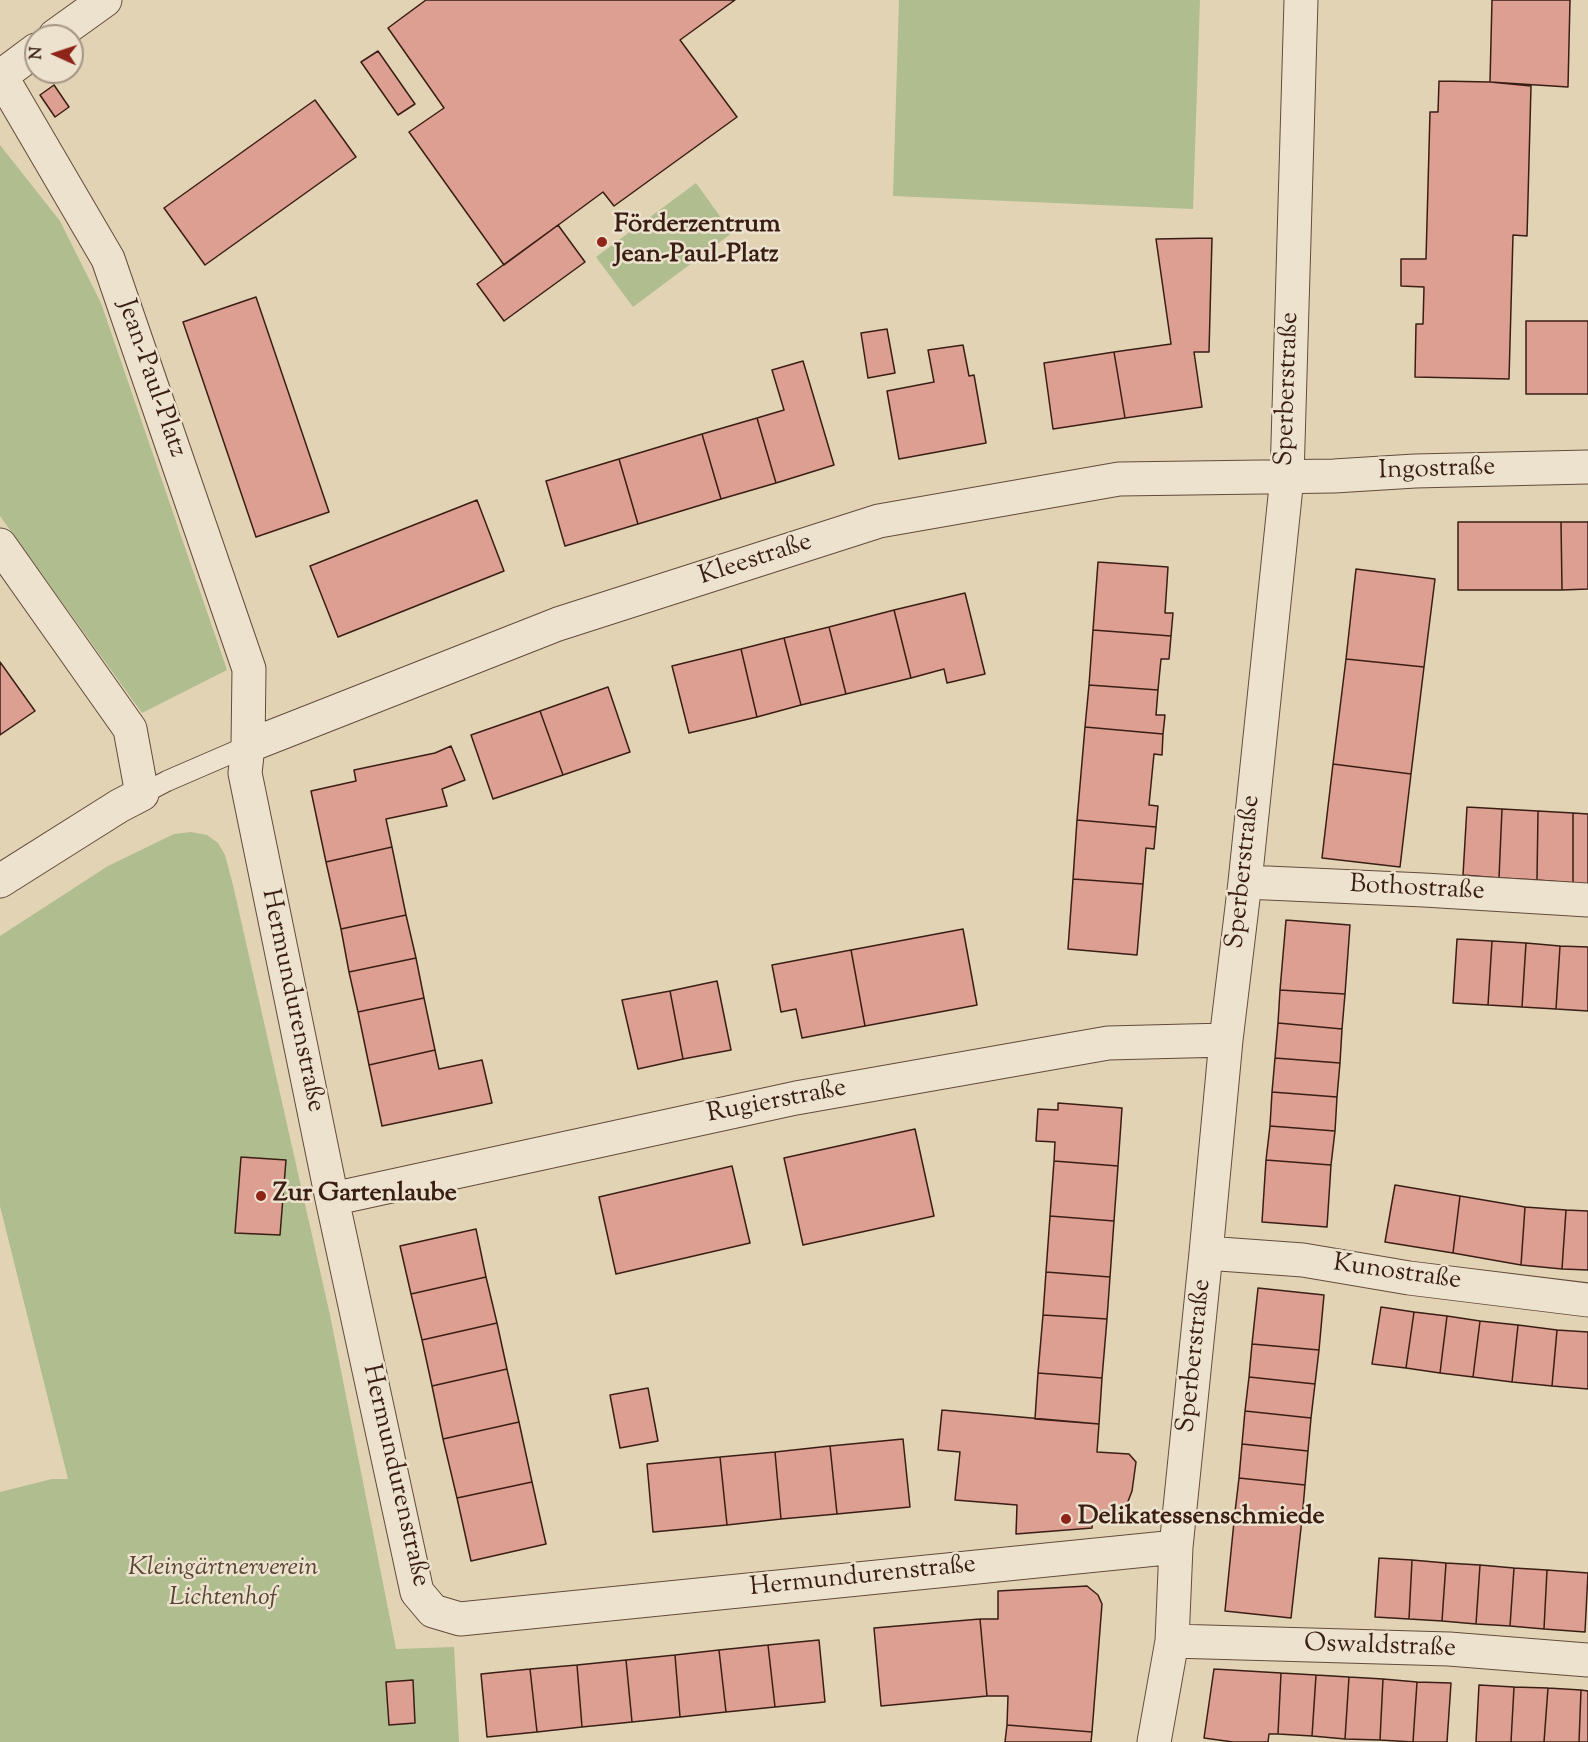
<!DOCTYPE html>
<meta charset="utf-8">
<style>
body{margin:0}
#map{position:relative;width:1588px;height:1742px;overflow:hidden;background:#e2d3b4;font-family:"Sorts Mill Goudy",serif}
canvas{display:block}
.north{position:absolute;left:24px;top:24px;width:60px;height:60px;box-sizing:border-box;background:#ece2ce;border:2px solid #a59484;border-radius:50%;rotate:273deg;font-size:16px;font-weight:700;line-height:24px;text-align:center;color:#3a1e14}
.north::after{content:'';display:block;margin:auto;width:21px;height:27px;background:#8f2418;clip-path:polygon(50% 0,100% 100%,50% 72%,0 100%)}
</style>
<div id="map">
<canvas width="1588" height="1742"></canvas>
<div class="north">N</div>
</div>
<script>
const context = document.querySelector('canvas').getContext('2d');
context.lineJoin = 'round';
function fillPath(path, color) {
  context.fillStyle = color;
  context.fill(path, 'evenodd');
}
function poly(rows) {
  const path = new Path2D();
  for (const r of rows) {
    path.moveTo(r[0], r[1]);
    for (let i = 2; i < r.length; i += 2) path.lineTo(r[i], r[i + 1]);
  }
  return path;
}
function stroke(path, color, width, dash) {
  context.strokeStyle = color;
  context.lineWidth = width;
  context.lineCap = dash ? 'butt' : 'round';
  context.setLineDash(dash || []);
  context.stroke(path);
}
function drawText(font, color, halo, rows, align = 'center') {
  context.font = font + ' "Sorts Mill Goudy",serif';
  context.lineWidth = 5;
  context.setLineDash([]);
  context.textBaseline = 'middle';
  context.strokeStyle = halo;
  context.fillStyle = color;
  for (const [text, x, y, turn = 0] of rows) {
    context.save();
    context.translate(x, y);
    context.rotate((+turn || 0) * Math.PI / 180);
    context.textAlign = isNaN(turn) ? turn : align;
    if (halo) context.strokeText(text, 0, 0);
    context.fillText(text, 0, 0);
    context.restore();
  }
}
fillPath(poly([
 [899,0,1200,0,1193,209,893,196],
 [0,145,60,221,101,303,227,670,142,713,0,516],
 [696,183,732,233,633,307,596,257],
 [191,832,207,835,218,843,225,855,233,885,330,1315,396,1649,454,1647,459,1742,0,1742,0,1492,52,1479,68,1479,0,1206,0,936,108,866,174,834]
]), '#b0bd8f');
const building = poly([
 [426,0,735,0,680,40,737,117,614,206,603,192,504,265,409,132,444,108,388,28,426,0],
 [1492,0,1570,0,1568,87,1490,82,1492,0],
 [378,51,415,104,398,115,361,62,378,51],
 [1439,81,1490,82,1531,86,1527,236,1513,235,1509,379,1415,377,1416,324,1423,324,1424,287,1401,286,1401,259,1426,259,1430,112,1438,112,1439,81],
 [54,85,69,107,55,117,40,95,54,85],
 [315,100,356,157,205,265,164,208,315,100],
 [558,225,585,262,504,321,477,284,558,225],
 [1212,238,1209,352,1194,352,1202,407,1125,418,1114,352,1171,344,1156,239,1212,238],
 [256,297,329,512,256,537,183,322,256,297],
 [1526,321,1588,321,1588,394,1526,394,1526,321],
 [887,329,895,373,868,378,861,333,887,329],
 [963,345,969,376,974,375,986,443,899,459,887,391,934,382,928,350,963,345],
 [1114,352,1125,418,1053,429,1044,363,1114,352],
 [803,361,834,465,776,483,757,418,784,410,772,370,803,361],
 [757,418,776,483,721,499,702,434,757,418],
 [702,434,721,499,638,524,619,459,702,434],
 [619,459,638,524,565,546,546,481,619,459],
 [477,500,504,571,338,637,310,566,477,500],
 [1458,522,1561,522,1562,590,1458,590,1458,522],
 [1561,522,1588,522,1588,589,1562,590,1561,522],
 [1098,562,1168,567,1165,613,1173,613,1171,636,1093,630,1098,562],
 [1356,569,1435,579,1424,667,1346,659,1356,569],
 [965,593,985,674,947,683,944,669,911,678,894,610,965,593],
 [894,610,911,678,846,694,829,627,894,610],
 [829,627,846,694,801,705,784,638,829,627],
 [1093,630,1171,636,1169,659,1161,659,1158,690,1089,685,1093,630],
 [784,638,801,705,757,717,741,649,784,638],
 [741,649,757,717,689,733,672,666,741,649],
 [1346,659,1424,667,1411,774,1333,764,1346,659],
 [0,662,35,711,0,735,0,662],
 [1089,685,1158,690,1156,715,1165,715,1163,734,1085,727,1089,685],
 [608,687,630,752,563,775,540,711,608,687],
 [540,711,563,775,493,799,471,735,540,711],
 [1085,727,1163,734,1162,755,1154,754,1149,805,1158,806,1156,827,1077,820,1085,727],
 [451,746,465,780,442,789,447,806,386,819,392,847,326,862,311,791,356,781,354,770,435,753,451,746],
 [1333,764,1411,774,1400,867,1322,858,1333,764],
 [1467,807,1502,809,1499,878,1463,875,1467,807],
 [1502,809,1538,811,1537,880,1499,878,1502,809],
 [1538,811,1573,813,1573,883,1537,880,1538,811],
 [1573,813,1588,814,1588,884,1573,883,1573,813],
 [1077,820,1156,827,1154,849,1146,848,1143,884,1073,879,1077,820],
 [392,847,406,915,341,929,326,862,392,847],
 [1073,879,1143,884,1137,955,1068,949,1073,879],
 [406,915,416,958,349,972,341,929,406,915],
 [1286,920,1350,925,1345,994,1280,990,1286,920],
 [963,929,977,1005,865,1026,851,950,963,929],
 [1457,939,1492,941,1488,1005,1453,1003,1457,939],
 [1492,941,1526,943,1522,1007,1488,1005,1492,941],
 [1526,943,1560,946,1556,1009,1522,1007,1526,943],
 [1560,946,1588,947,1588,1011,1556,1009,1560,946],
 [851,950,865,1026,802,1038,796,1009,781,1012,772,965,851,950],
 [416,958,424,998,358,1012,349,972,416,958],
 [717,981,731,1050,683,1059,670,991,717,981],
 [1280,990,1345,994,1342,1029,1278,1023,1280,990],
 [670,991,683,1059,638,1069,622,1000,670,991],
 [424,998,435,1050,369,1065,358,1012,424,998],
 [1278,1023,1342,1029,1340,1063,1275,1058,1278,1023],
 [435,1050,439,1069,482,1060,492,1103,382,1126,369,1065,435,1050],
 [1275,1058,1340,1063,1337,1097,1272,1092,1275,1058],
 [1272,1092,1337,1097,1335,1131,1270,1126,1272,1092],
 [1058,1103,1122,1108,1118,1166,1054,1161,1055,1142,1036,1141,1038,1109,1058,1110,1058,1103],
 [1270,1126,1335,1131,1331,1165,1266,1160,1270,1126],
 [915,1129,934,1216,803,1245,784,1158,915,1129],
 [241,1157,286,1160,280,1235,235,1233,241,1157],
 [1266,1160,1331,1165,1327,1227,1262,1222,1266,1160],
 [1054,1161,1118,1166,1114,1221,1050,1216,1054,1161],
 [732,1166,750,1243,616,1274,599,1197,732,1166],
 [1395,1185,1460,1196,1453,1253,1385,1242,1395,1185],
 [1460,1196,1525,1207,1521,1265,1453,1253,1460,1196],
 [1525,1207,1566,1210,1562,1269,1521,1265,1525,1207],
 [1566,1210,1588,1211,1588,1270,1562,1269,1566,1210],
 [1050,1216,1114,1221,1110,1277,1046,1272,1050,1216],
 [476,1229,486,1277,411,1294,400,1246,476,1229],
 [1046,1272,1110,1277,1107,1319,1043,1315,1046,1272],
 [486,1277,497,1323,422,1340,411,1294,486,1277],
 [1258,1288,1324,1295,1319,1350,1252,1344,1258,1288],
 [1381,1307,1414,1312,1406,1368,1372,1364,1381,1307],
 [1414,1312,1447,1316,1440,1373,1406,1368,1414,1312],
 [1043,1315,1107,1319,1102,1378,1038,1373,1043,1315],
 [1447,1316,1480,1321,1473,1377,1440,1373,1447,1316],
 [1480,1321,1518,1325,1512,1382,1473,1377,1480,1321],
 [497,1323,507,1369,432,1386,422,1340,497,1323],
 [1518,1325,1557,1330,1552,1386,1512,1382,1518,1325],
 [1557,1330,1588,1332,1588,1389,1552,1386,1557,1330],
 [1252,1344,1319,1350,1315,1384,1249,1377,1252,1344],
 [507,1369,519,1422,443,1439,432,1386,507,1369],
 [1038,1373,1102,1378,1099,1424,1035,1419,1038,1373],
 [1249,1377,1315,1384,1311,1418,1245,1411,1249,1377],
 [648,1388,658,1441,620,1448,610,1395,648,1388],
 [942,1410,1099,1424,1097,1452,1129,1454,1136,1462,1132,1491,1127,1504,1119,1511,1093,1511,1092,1528,1016,1534,1017,1505,955,1500,960,1452,938,1450,942,1410],
 [1245,1411,1311,1418,1308,1451,1242,1444,1245,1411],
 [519,1422,532,1482,457,1498,443,1439,519,1422],
 [903,1439,910,1507,837,1514,830,1446,903,1439],
 [1242,1444,1308,1451,1305,1485,1239,1478,1242,1444],
 [830,1446,837,1514,781,1519,775,1452,830,1446],
 [775,1452,781,1519,727,1525,720,1457,775,1452],
 [720,1457,727,1525,653,1532,647,1464,720,1457],
 [1239,1478,1305,1485,1302,1519,1235,1512,1239,1478],
 [532,1482,546,1544,471,1561,457,1498,532,1482],
 [1235,1512,1302,1519,1291,1618,1225,1611,1235,1512],
 [1379,1558,1412,1560,1409,1619,1375,1617,1379,1558],
 [1412,1560,1446,1563,1442,1621,1409,1619,1412,1560],
 [1446,1563,1480,1565,1476,1624,1442,1621,1446,1563],
 [1480,1565,1514,1568,1510,1626,1476,1624,1480,1565],
 [1514,1568,1547,1570,1544,1629,1510,1626,1514,1568],
 [1547,1570,1588,1573,1585,1632,1544,1629,1547,1570],
 [1087,1586,1098,1595,1102,1604,1092,1732,1007,1725,1008,1696,987,1696,980,1619,998,1619,998,1591,1087,1586],
 [980,1619,987,1696,881,1706,874,1628,980,1619],
 [819,1640,825,1702,775,1707,768,1645,819,1640],
 [768,1645,775,1707,726,1712,719,1650,768,1645],
 [719,1650,726,1712,680,1717,675,1655,719,1650],
 [675,1655,680,1717,632,1722,626,1660,675,1655],
 [626,1660,632,1722,582,1727,577,1665,626,1660],
 [577,1665,582,1727,537,1732,530,1669,577,1665],
 [530,1669,537,1732,487,1737,481,1674,530,1669],
 [1214,1669,1281,1673,1278,1734,1269,1734,1268,1742,1233,1742,1204,1738,1214,1669],
 [1281,1673,1316,1675,1312,1736,1278,1734,1281,1673],
 [1316,1675,1349,1677,1345,1739,1312,1736,1316,1675],
 [1349,1677,1383,1679,1380,1740,1345,1739,1349,1677],
 [1383,1679,1417,1682,1413,1742,1380,1740,1383,1679],
 [413,1680,415,1723,389,1725,386,1682,413,1680],
 [1417,1682,1451,1683,1447,1742,1413,1742,1417,1682],
 [1479,1685,1514,1687,1511,1742,1476,1742,1479,1685],
 [1514,1687,1548,1688,1544,1742,1511,1742,1514,1687],
 [1548,1688,1581,1690,1579,1742,1544,1742,1548,1688],
 [1581,1690,1588,1691,1588,1742,1579,1742,1581,1690],
 [1007,1725,1092,1732,1091,1742,1005,1742,1007,1725]
]);
fillPath(building, '#dd9f92');
stroke(building, '#3a1e14', 1.5);
const lane = poly([
 [142,794,167,781,248,746]
]);
const street = poly([
 [55,36,105,0],
 [36,50,1,76,108,259,249,669,248,746,245,773,332,1199,417,1592,433,1611,460,1619,1176,1547],
 [0,545,130,729,142,794,119,806,0,881],
 [248,746,558,624,879,521,1119,479,1334,476,1415,471,1588,467],
 [1245,882,1424,890,1588,900],
 [332,1199,796,1098,1108,1043,1226,1040],
 [1206,1253,1303,1260,1409,1278,1588,1300],
 [1172,1641,1449,1649,1588,1660],
 [1154,1742,1172,1641,1176,1547,1206,1253,1226,1040,1245,882,1287,477,1301,0]
]);
stroke(lane, '#644b3c', 22);
stroke(street, '#644b3c', 35);
stroke(lane, '#ece2ce', 20);
stroke(street, '#ece2ce', 33);
for (const [x, y, r, color] of [
 [602,242,6,"#8f2418"],
 [261,1196,6,"#8f2418"],
 [1066,1519,6,"#8f2418"]
]) {
  const dot = new Path2D();
  dot.arc(x, y, r, 0, 2 * Math.PI);
  context.fillStyle = color;
  context.fill(dot);
  stroke(dot, '#ece2ce', 2);
}
drawText('bold 26px', '#3a1e14', '#ece2ce', [
 ["Förderzentrum",614,227],
 ["Jean-Paul-Platz",614,257],
 ["Zur Gartenlaube",273,1196],
 ["Delikatessenschmiede",1078,1519]
], 'left');
drawText('26px', '#3a1e14', '#ece2ce', [
 ["Jean-Paul-Platz",150,379,71],
 ["Sperberstraße",1289,389,-88],
 ["Ingostraße",1437,471,-2],
 ["Kleestraße",756,561,-18],
 ["Sperberstraße",1245,872,-84],
 ["Bothostraße",1417,890,3],
 ["Hermundurenstraße",291,1001,78],
 ["Rugierstraße",777,1103,-11],
 ["Kunostraße",1397,1274,8],
 ["Sperberstraße",1196,1356,-84],
 ["Hermundurenstraße",394,1476,77],
 ["Hermundurenstraße",863,1578,-6],
 ["Oswaldstraße",1380,1648,2]
]);
drawText('italic 26px', '#584633', '#ece2ce', [
 ["Kleingärtnerverein",223,1570],
 ["Lichtenhof",223,1600]
]);
</script>
